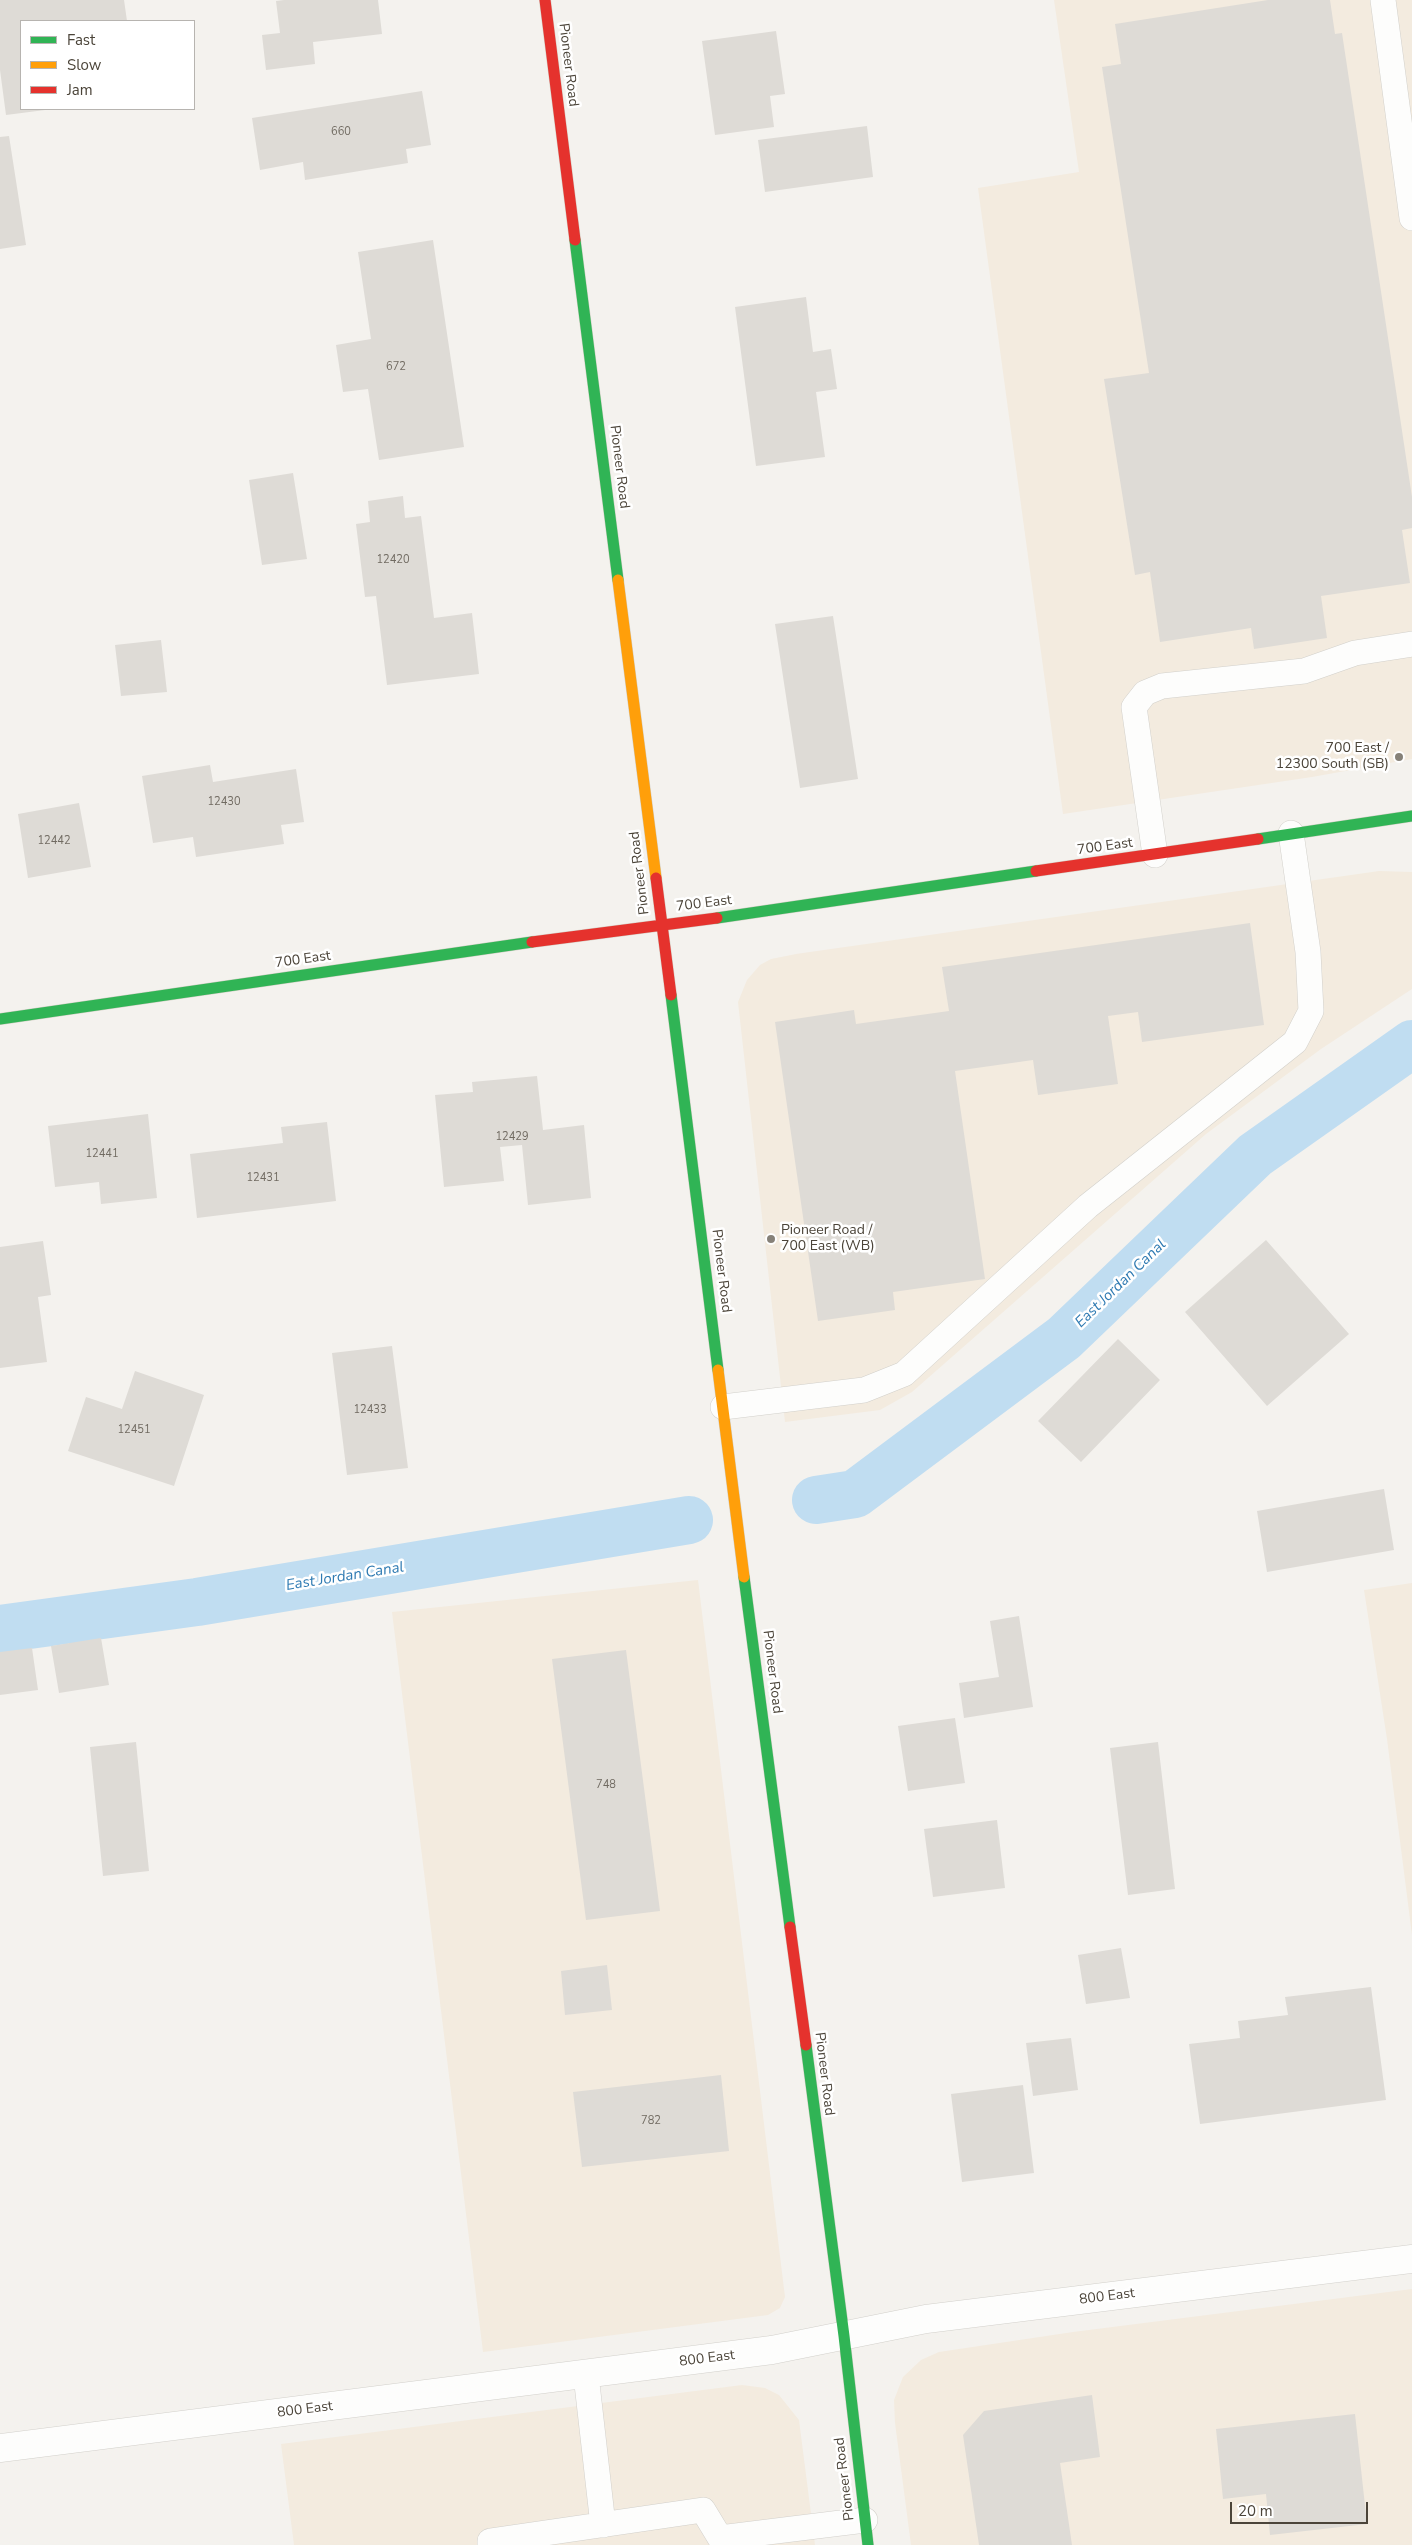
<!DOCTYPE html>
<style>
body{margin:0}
#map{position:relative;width:1412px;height:2545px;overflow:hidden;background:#f4f2ee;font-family:"Nunito Sans",sans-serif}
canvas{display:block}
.legend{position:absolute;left:20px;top:20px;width:175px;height:90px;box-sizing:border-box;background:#fff;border:1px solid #b7b4b0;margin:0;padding:6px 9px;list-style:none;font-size:15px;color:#4b4439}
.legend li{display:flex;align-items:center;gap:10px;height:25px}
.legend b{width:25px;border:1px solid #b7b4b0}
.scale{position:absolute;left:1230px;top:2502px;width:138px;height:22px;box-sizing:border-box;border:2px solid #4b4439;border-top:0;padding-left:6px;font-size:15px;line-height:18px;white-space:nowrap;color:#4b4439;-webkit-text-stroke:4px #fff;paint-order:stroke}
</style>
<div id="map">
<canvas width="1412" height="2545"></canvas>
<ul class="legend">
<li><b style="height:6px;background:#30b455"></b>Fast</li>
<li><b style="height:6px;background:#ff9f0a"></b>Slow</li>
<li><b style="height:6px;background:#e5322d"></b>Jam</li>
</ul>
<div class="scale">20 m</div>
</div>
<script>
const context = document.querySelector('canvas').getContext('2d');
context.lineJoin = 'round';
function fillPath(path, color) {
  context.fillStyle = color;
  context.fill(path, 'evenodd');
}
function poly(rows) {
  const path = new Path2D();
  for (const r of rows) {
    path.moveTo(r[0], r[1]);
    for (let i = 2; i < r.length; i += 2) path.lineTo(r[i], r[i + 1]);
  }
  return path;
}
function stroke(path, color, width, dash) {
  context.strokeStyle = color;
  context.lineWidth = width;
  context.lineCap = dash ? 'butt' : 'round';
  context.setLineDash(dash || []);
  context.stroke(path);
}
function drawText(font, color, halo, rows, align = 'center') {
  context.font = font + ' "Nunito Sans",sans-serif';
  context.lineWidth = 5;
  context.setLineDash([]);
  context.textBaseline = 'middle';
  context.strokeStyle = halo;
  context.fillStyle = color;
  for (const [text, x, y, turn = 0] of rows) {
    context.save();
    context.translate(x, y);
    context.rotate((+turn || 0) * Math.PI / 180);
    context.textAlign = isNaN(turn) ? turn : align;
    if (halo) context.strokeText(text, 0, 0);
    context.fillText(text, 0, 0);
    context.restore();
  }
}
fillPath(poly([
 [1054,0,1412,0,1412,759,1312,777,1063,814,978,188,1079,172],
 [1379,871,1412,872,1412,989,1321,1049,1206,1134,912,1392,880,1410,785,1422,738,1002,747,980,760,965,771,959,796,954],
 [698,1580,785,2297,780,2308,768,2315,483,2352,392,1612],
 [1412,1583,1412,1935,1387,1739,1364,1590],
 [1412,2289,1412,2545,911,2545,895,2423,894,2400,903,2377,921,2360,939,2352,1073,2332],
 [742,2385,765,2388,779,2395,799,2420,815,2545,294,2545,281,2444]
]), '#f3ebdf');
stroke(poly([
 [816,1500,855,1494,1064,1338,1255,1155,1412,1044],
 [0,1629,197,1602,689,1520]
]), '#c0ddf1', 48);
fillPath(poly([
 [0,0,124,0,127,21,21,21,21,109,45,110,6,115,0,70],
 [284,0,378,0,382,34,313,42,315,64,266,70,262,35,280,33,276,1],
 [1268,0,1330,0,1335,34,1342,33,1412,497,1412,528,1402,530,1410,583,1321,596,1327,638,1254,649,1251,628,1160,642,1150,572,1135,575,1104,379,1149,373,1102,67,1121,64,1115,24],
 [776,31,785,94,770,96,774,127,715,135,702,41],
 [422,91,431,145,406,149,408,163,305,180,303,162,260,170,252,118],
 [867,126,873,177,765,192,758,140],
 [9,136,26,245,0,249,0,137],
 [433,240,464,447,379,460,368,389,343,392,336,345,371,339,358,252],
 [806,297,813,352,831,349,837,389,816,392,825,457,756,466,735,307],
 [293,473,307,559,262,565,249,480],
 [403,496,405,518,421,516,434,618,472,613,479,674,387,685,376,596,365,597,356,524,370,522,368,501],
 [833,616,858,779,800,788,775,624],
 [161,640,167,692,121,696,115,645],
 [210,765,213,782,296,769,304,822,281,825,284,844,196,857,193,837,153,843,142,776],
 [79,803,91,867,28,878,18,814],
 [1250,923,1264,1025,1142,1042,1138,1012,1108,1016,1118,1084,1038,1095,1033,1060,955,1071,985,1279,893,1292,895,1310,818,1321,775,1022,854,1010,856,1024,949,1011,942,967],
 [537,1076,543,1130,584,1125,591,1198,528,1205,522,1145,500,1147,504,1181,444,1187,435,1095,473,1092,472,1082],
 [148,1114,157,1198,101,1204,99,1182,55,1187,48,1126],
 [327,1122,336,1201,197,1218,190,1154,283,1143,281,1127],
 [1266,1240,1349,1334,1267,1406,1185,1312],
 [43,1241,51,1295,38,1297,47,1362,0,1368,0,1247],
 [1118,1339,1160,1380,1081,1462,1038,1421],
 [392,1346,408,1468,347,1475,332,1353],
 [135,1371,204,1395,174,1486,68,1451,86,1397,122,1409],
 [1384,1489,1394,1550,1267,1572,1257,1511],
 [1019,1616,1033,1707,964,1718,959,1683,999,1677,990,1621],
 [101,1638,109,1685,59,1693,51,1646],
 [32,1648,38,1690,0,1695,0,1652],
 [626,1650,660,1911,586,1920,552,1659],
 [955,1718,965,1783,908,1791,898,1726],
 [136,1742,149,1871,103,1876,90,1747],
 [1158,1742,1175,1889,1128,1895,1110,1748],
 [997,1820,1005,1888,933,1897,924,1829],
 [1121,1948,1130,1998,1086,2004,1078,1955],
 [607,1965,612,2010,565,2015,561,1971],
 [1371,1987,1386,2100,1200,2124,1189,2044,1240,2038,1238,2021,1288,2015,1285,1997],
 [1071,2038,1078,2090,1033,2096,1026,2043],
 [721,2075,729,2151,582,2167,573,2092],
 [1023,2085,1034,2173,962,2182,951,2094],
 [1092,2395,1100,2457,1060,2463,1072,2545,979,2545,963,2435,984,2411],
 [1355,2414,1367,2524,1270,2535,1266,2494,1223,2499,1216,2429]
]), '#dedbd6');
const lane = poly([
 [1383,0,1412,218],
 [1155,855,1134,707,1145,693,1162,686,1304,671,1355,653,1412,644],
 [723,1407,864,1390,904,1374,1088,1206,1295,1042,1311,1011,1308,952,1291,833],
 [586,2375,603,2525],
 [490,2545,490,2541,703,2510,720,2538,865,2520]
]);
const street = poly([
 [0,2448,772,2350,926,2319,1412,2259]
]);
const fast = poly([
 [575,240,618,580],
 [1258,839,1412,816],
 [717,918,1036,871],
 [671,995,718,1370],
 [0,1019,532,942],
 [744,1577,790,1927],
 [806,2045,844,2336,868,2545]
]);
const slow = poly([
 [618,580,656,878],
 [718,1370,744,1577]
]);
const jam = poly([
 [545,0,575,240],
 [1036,871,1258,839],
 [656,878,671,995],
 [532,942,717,918],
 [790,1927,806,2045]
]);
stroke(lane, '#d2d0cb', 26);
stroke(street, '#d2d0cb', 29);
stroke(fast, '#d3cfc5', 12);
stroke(slow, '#d3cfc5', 12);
stroke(jam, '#d3cfc5', 12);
stroke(lane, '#fdfdfc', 25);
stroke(street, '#fdfdfc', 28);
stroke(fast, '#30b455', 11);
stroke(slow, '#ff9f0a', 11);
stroke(jam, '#e5322d', 11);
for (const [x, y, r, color] of [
 [1399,757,5,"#868178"],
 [771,1239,5,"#868178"]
]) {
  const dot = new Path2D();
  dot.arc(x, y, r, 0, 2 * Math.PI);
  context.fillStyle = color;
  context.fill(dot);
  stroke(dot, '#fff', 2);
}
drawText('11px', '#706a61', null, [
 ["660",341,132],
 ["672",396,367],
 ["12420",393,560],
 ["12430",224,802],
 ["12442",54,841],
 ["12429",512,1137],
 ["12441",102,1154],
 ["12431",263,1178],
 ["12433",370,1410],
 ["12451",134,1430],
 ["748",606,1785],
 ["782",651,2121]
]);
drawText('14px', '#4b4439', '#fff', [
 ["Pioneer Road",568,65,83],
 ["Pioneer Road",619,467,83],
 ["700 East",1105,847,-8],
 ["Pioneer Road",640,873,-97],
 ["700 East",704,904,-7],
 ["700 East",303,960,-8],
 ["Pioneer Road",721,1271,83],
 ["Pioneer Road",772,1672,83],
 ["Pioneer Road",824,2074,83],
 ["800 East",1107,2297,-7],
 ["800 East",707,2359,-7],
 ["800 East",305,2410,-7],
 ["Pioneer Road",845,2479,-97]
]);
drawText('14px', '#4b4439', '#fff', [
 ["700 East /",1389,749],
 ["12300 South (SB)",1389,765],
 ["Pioneer Road /",781,1231,"left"],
 ["700 East (WB)",781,1247,"left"]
], 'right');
drawText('italic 15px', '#2e7ab2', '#fff', [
 ["East Jordan Canal",1121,1284,-44],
 ["East Jordan Canal",345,1577,-9]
]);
</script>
